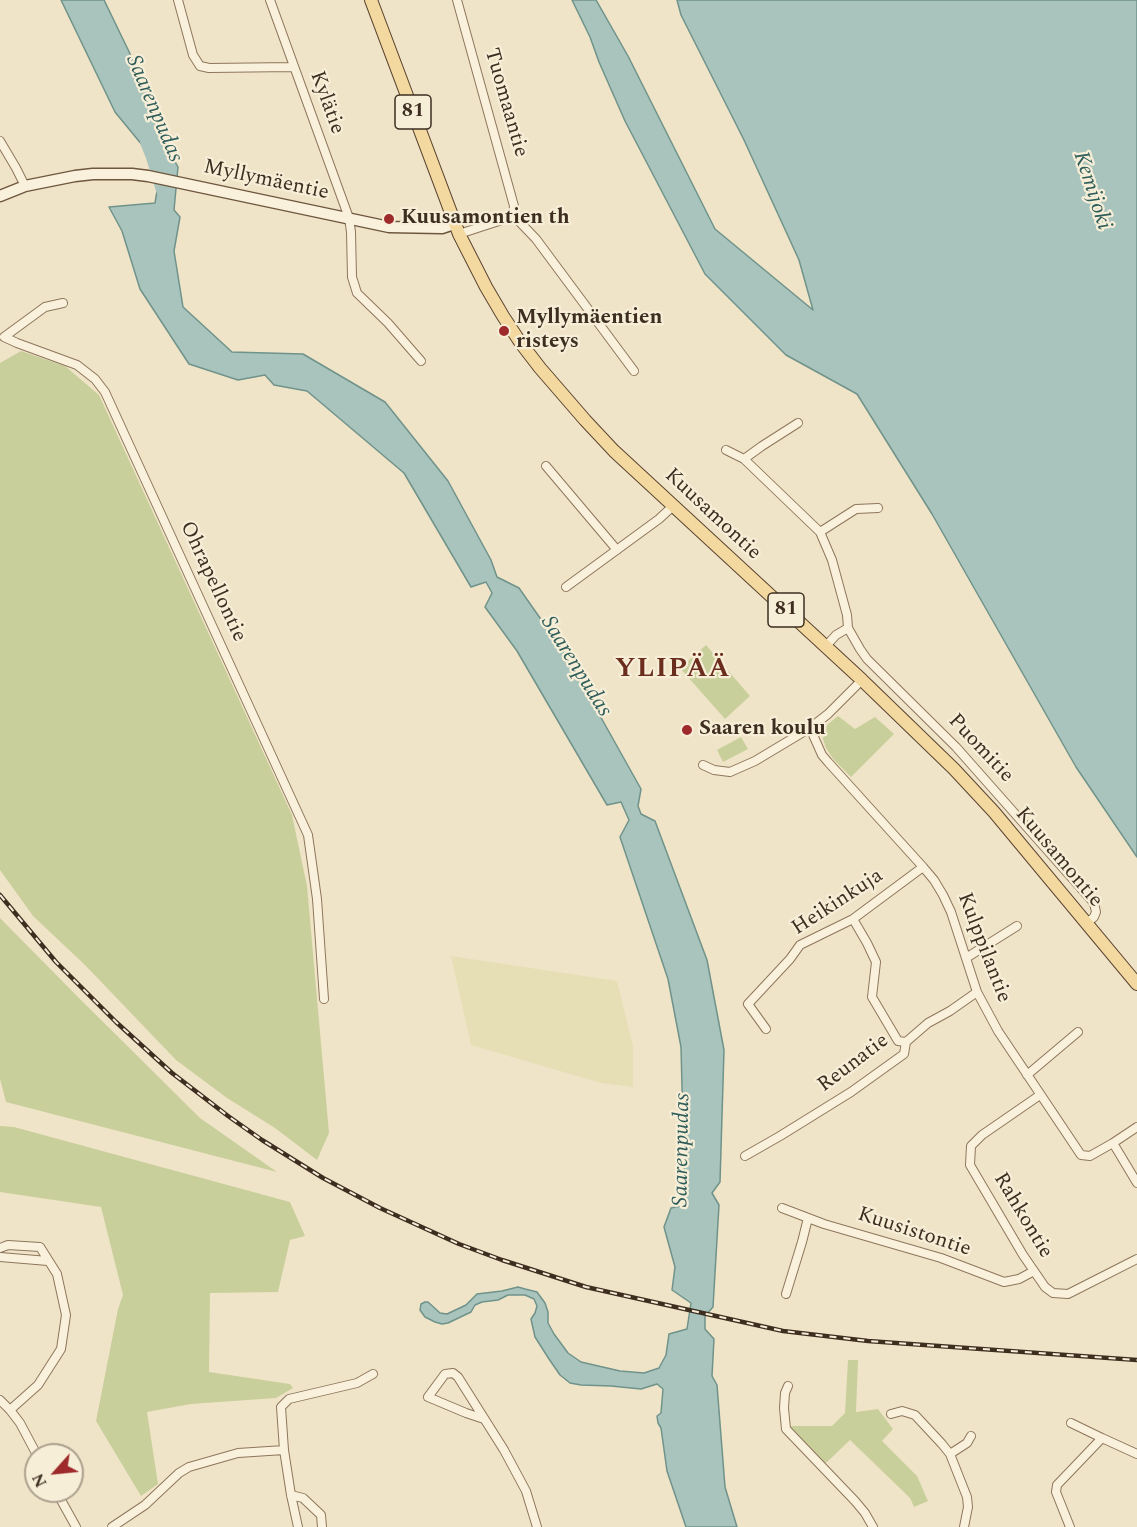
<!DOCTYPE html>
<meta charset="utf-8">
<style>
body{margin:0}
#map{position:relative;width:1137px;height:1527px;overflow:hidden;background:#f0e4c8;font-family:Spectral,serif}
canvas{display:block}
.north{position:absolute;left:24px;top:1443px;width:60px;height:60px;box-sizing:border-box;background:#f7eed8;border:2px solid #ada18e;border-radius:50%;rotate:243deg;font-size:16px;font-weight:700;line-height:24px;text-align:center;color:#3d2e20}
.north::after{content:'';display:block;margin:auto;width:21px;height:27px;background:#9e2a2b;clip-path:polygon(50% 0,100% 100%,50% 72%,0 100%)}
</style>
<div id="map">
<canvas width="1137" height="1527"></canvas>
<div class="north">N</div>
</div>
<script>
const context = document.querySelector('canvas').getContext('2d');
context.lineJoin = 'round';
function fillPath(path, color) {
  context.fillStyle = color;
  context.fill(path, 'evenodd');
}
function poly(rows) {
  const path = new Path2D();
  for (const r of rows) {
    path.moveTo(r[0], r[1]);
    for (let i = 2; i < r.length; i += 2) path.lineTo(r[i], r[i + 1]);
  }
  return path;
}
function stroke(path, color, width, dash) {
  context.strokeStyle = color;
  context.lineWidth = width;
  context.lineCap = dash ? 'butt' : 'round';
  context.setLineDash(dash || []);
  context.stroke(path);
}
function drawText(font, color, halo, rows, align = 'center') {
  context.font = font + ' Spectral,serif';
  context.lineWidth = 4.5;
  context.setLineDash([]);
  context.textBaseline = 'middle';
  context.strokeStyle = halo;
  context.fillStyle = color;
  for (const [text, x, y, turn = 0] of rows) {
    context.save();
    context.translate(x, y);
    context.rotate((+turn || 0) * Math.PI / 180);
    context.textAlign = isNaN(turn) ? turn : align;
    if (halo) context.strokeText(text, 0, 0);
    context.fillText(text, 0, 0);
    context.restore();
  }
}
fillPath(poly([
 [451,956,617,981,633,1046,633,1087,601,1083,471,1045]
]), '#e6deb5');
fillPath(poly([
 [21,351,65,366,99,395,292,815,307,886,329,1133,317,1160,275,1128,227,1098,176,1060,85,965,33,916,0,870,0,363],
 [706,645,750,696,725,719,680,668],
 [838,716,855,729,875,717,894,734,851,777,834,760,826,748,823,739,824,732,827,725],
 [741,737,748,749,723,762,717,750],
 [0,918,80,999,200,1118,277,1172,6,1102,0,1079],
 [0,1126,14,1127,290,1202,305,1236,290,1240,278,1292,210,1293,209,1372,290,1384,293,1388,276,1398,191,1404,147,1412,158,1484,141,1496,96,1421,118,1309,123,1295,101,1207,0,1192],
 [848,1360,858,1360,856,1412,878,1409,893,1429,882,1441,917,1476,928,1501,914,1507,910,1498,850,1440,825,1464,794,1433,791,1426,832,1426,845,1413]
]), '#c9cf9b');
const water = poly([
 [61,0,104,0,135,64,167,135,167,147,178,167,174,210,180,217,174,251,183,307,232,352,303,354,385,402,448,481,491,560,497,577,519,588,566,655,641,789,638,806,641,814,655,821,707,960,724,1050,720,1182,712,1193,719,1205,713,1307,705,1316,705,1329,714,1339,712,1376,717,1385,725,1487,737,1527,686,1527,667,1471,661,1428,658,1423,657,1416,661,1413,663,1389,657,1384,641,1389,611,1386,581,1385,570,1383,560,1375,549,1359,535,1337,531,1319,535,1313,537,1306,534,1299,525,1295,508,1295,498,1300,482,1302,475,1305,471,1312,448,1323,442,1324,435,1322,425,1317,420,1310,421,1304,425,1302,428,1302,440,1313,447,1314,466,1305,477,1294,502,1291,518,1287,525,1289,537,1292,545,1303,548,1312,548,1323,554,1334,568,1353,581,1362,620,1371,644,1373,659,1368,666,1355,669,1334,687,1329,691,1303,672,1290,675,1267,664,1227,671,1208,685,1205,681,1047,668,979,620,837,629,820,621,802,607,805,517,651,485,607,492,593,486,582,471,587,404,473,307,391,274,385,265,375,238,380,189,364,140,289,122,231,109,207,155,203,161,168,115,112,61,0],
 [572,0,596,0,628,56,715,229,813,310,799,260,744,140,681,15,677,0,1137,0,1137,857,1076,767,932,514,857,394,786,355,705,274,625,121,599,62,590,37,572,0]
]);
fillPath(water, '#a9c4bc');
stroke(water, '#6f938a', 1.5);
stroke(poly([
 [147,142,153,157,163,190]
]), '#a9c4bc', 14);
const street = poly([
 [178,0,193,55,200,66,209,68,293,67],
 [270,0,349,218,351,232,352,277,357,293,388,323,421,361],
 [457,0,514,206,513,215],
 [0,141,16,168,25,186],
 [459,234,502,220,513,215,536,239,634,371],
 [63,303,45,307,4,337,17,343,77,365,95,379,105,392,308,835,317,899,324,999],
 [726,450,744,459,820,532,832,560,847,615,848,628,860,649,867,659,956,747,1094,903,1096,912,1094,917,1087,923],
 [744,459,762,446,798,423],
 [546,466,617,550],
 [820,532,856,509,878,508],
 [566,587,659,519,673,506],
 [826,646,836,635,848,628],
 [862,680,828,714,810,728,822,755,828,762,923,867,934,880,943,895,951,912,977,992,998,1031,1081,1155,1090,1156,1113,1143,1137,1183],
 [703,765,714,770,730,772,755,761,810,728],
 [853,919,867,943,876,962,872,997,898,1041,906,1042],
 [966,958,1017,926],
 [766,1029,748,1004,790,959,800,945,853,919,923,867],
 [1027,1075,1078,1032],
 [1040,1095,982,1135,971,1146,970,1165,1023,1255,1045,1287,1053,1293,1068,1294,1137,1259],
 [1113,1143,1137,1127],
 [745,1156,780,1136,851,1092,904,1054,906,1042,928,1023,950,1011,977,992],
 [782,1208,824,1224,941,1258,1004,1282,1019,1279,1034,1271],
 [0,1248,8,1245,40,1247,57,1274,66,1315,61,1349,38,1385,10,1410],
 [0,1257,48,1261],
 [786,1294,802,1242,808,1218],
 [788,1386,785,1393,784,1408,786,1429,855,1501,865,1513,873,1527],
 [0,1400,10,1410,20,1423,37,1455],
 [891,1414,902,1411,915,1415,942,1444,950,1454,967,1497,968,1507,964,1527],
 [484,1419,466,1413,428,1397,445,1374,453,1373,458,1377,504,1450,526,1491,537,1527],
 [1071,1423,1102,1438],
 [950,1454,967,1443,971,1436],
 [56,1491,76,1527],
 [291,1495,303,1498,321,1515,322,1527],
 [112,1527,145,1505,179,1473,189,1467,238,1453,284,1450],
 [298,1527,291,1495,284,1450,281,1407,289,1399,357,1383,373,1374],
 [1070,1527,1056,1492,1057,1485,1102,1438,1137,1454]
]);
const secondary = poly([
 [0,196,25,186,75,176,93,174,132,174,148,176,389,227,442,228,454,224]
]);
const primary = poly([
 [371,0,459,234,486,287,503,316,520,342,540,368,585,420,614,451,862,680,954,769,994,812,1137,984]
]);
stroke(street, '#8d765c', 10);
stroke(secondary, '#6f573f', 13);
stroke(primary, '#5b4430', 14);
stroke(street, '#faf1dc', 8);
stroke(secondary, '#faf1dc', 10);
stroke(primary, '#f3d9a0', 12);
const rail = poly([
 [0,895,56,962,116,1022,172,1073,228,1116,262,1140,323,1178,380,1208,459,1244,502,1260,586,1287,783,1331,868,1341,1137,1360]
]);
stroke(rail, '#3d2e20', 4.5);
stroke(rail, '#f7eed8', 2, [7]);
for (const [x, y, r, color] of [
 [389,219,6,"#9e2a2b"],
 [504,331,6,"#9e2a2b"],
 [687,730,6,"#9e2a2b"]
]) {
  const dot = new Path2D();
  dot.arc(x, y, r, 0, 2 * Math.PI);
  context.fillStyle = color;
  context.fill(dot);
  stroke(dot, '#f7eed8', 2);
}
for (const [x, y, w] of [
 [413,112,36],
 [786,610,36]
]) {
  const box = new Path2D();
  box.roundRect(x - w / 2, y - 17, w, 34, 4.5);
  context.fillStyle = '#f7eed8';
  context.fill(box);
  stroke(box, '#3d2e20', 1.5);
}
drawText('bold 20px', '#3d2e20', null, [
 ["81",413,112],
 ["81",786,610]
]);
drawText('21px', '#3d2e20', '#f7eed8', [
 ["Kylätie",326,103,70],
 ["Tuomaantie",505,103,74],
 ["Myllymäentie",266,181,12],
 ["Kuusamontie",712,515,43],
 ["Ohrapellontie",212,582,65],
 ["Puomitie",980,749,47],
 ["Kuusamontie",1058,858,50],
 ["Heikinkuja",838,903,-33],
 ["Kulppilantie",983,948,69],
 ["Reunatie",854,1064,-37],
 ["Rahkontie",1022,1216,59],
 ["Kuusistontie",914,1233,18]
]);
drawText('bold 21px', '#3d2e20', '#f7eed8', [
 ["Kuusamontien th",401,219],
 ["Myllymäentien",516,319],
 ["risteys",516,343],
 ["Saaren koulu",699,730]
], 'left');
drawText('italic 22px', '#2f5d5a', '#f7eed8', [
 ["Saarenpudas",153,109,67],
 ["Kemijoki",1091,191,72],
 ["Saarenpudas",575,667,58],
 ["Saarenpudas",683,1150,-89]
]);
context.letterSpacing = '1.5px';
drawText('bold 27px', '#6b2e1e', '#f7eed8', [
 ["YLIPÄÄ",673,671]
]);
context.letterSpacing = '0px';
</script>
